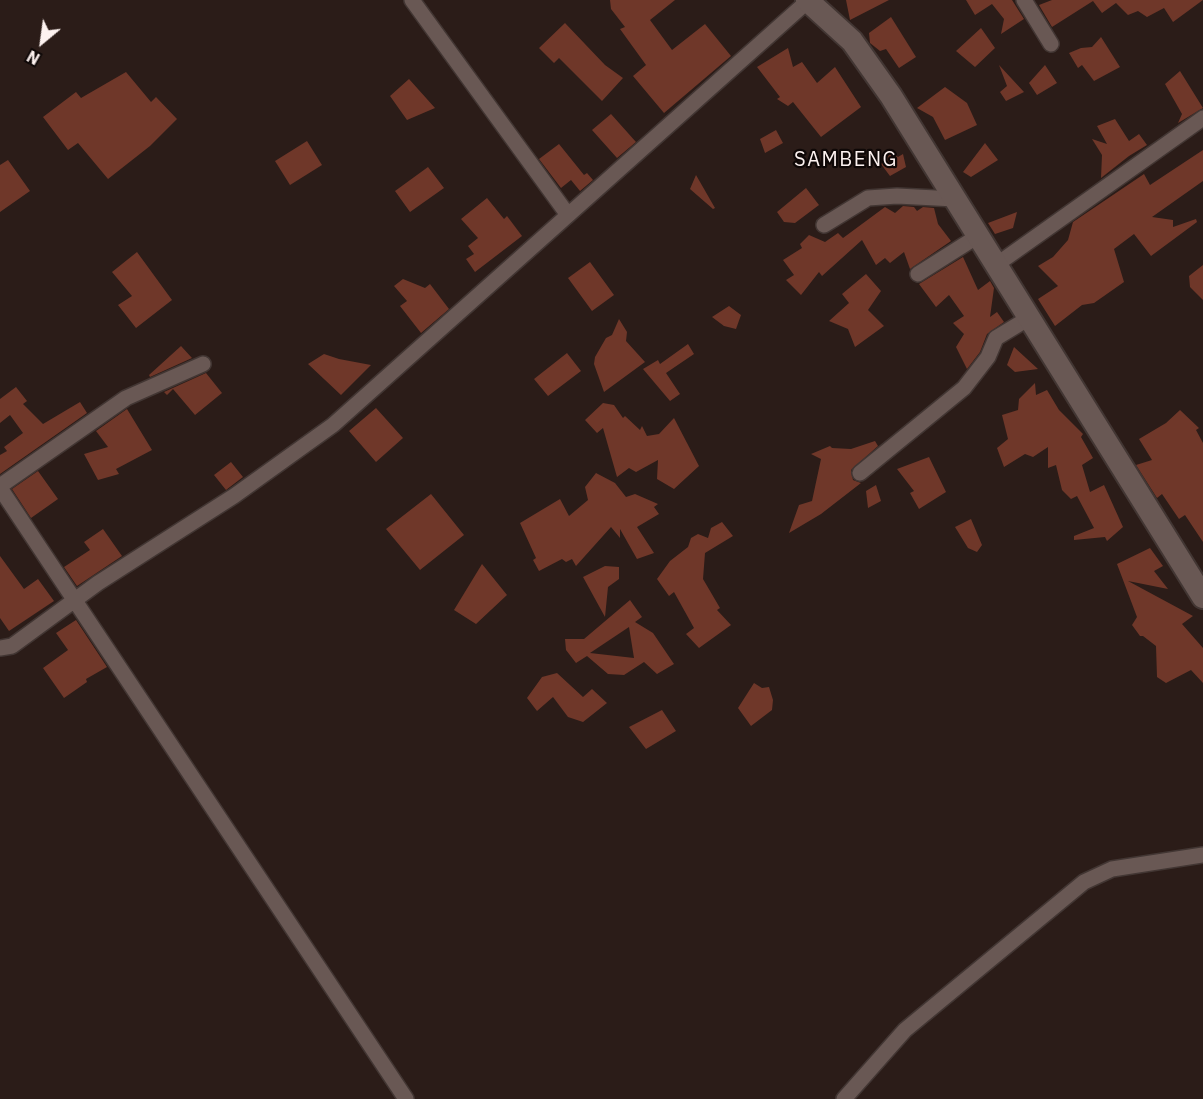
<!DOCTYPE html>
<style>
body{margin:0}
#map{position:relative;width:1203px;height:1099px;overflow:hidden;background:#2b1c18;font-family:"IBM Plex Sans",sans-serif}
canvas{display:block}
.north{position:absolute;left:12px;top:12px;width:60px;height:60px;-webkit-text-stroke:4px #0f0807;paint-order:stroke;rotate:209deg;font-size:16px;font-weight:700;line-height:24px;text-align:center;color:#fdf2f0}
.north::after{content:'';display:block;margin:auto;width:21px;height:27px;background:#fdf2f0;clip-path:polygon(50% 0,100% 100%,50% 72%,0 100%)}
</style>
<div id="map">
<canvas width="1203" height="1099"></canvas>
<div class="north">N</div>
</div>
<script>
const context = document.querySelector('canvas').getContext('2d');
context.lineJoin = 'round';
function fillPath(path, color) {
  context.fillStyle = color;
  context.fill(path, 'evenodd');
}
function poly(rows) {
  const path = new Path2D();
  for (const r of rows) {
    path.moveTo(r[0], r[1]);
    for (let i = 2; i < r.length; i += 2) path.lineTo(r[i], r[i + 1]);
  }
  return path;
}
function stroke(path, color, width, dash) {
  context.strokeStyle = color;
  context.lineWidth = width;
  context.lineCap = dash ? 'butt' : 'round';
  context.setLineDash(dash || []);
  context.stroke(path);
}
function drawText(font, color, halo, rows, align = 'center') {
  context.font = font + ' "IBM Plex Sans",sans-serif';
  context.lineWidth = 4.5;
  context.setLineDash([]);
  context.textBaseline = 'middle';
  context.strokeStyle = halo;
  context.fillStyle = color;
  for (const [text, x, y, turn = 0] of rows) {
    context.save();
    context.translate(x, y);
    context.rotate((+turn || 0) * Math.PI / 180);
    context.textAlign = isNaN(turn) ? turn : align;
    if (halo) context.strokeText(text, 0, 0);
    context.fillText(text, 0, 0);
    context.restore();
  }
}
fillPath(poly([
 [610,0,675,0,650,20,672,50,705,24,731,56,664,113,633,76,646,65,620,29,625,27,611,9],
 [846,0,889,0,850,20],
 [966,0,1012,0,1024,19,1001,34,1004,19,992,4,975,15],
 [1052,0,1203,0,1173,22,1164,8,1147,17,1138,11,1128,15,1116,3,1102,13,1093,1,1052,27,1039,5],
 [891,17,916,57,899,68,886,49,880,51,870,43,869,33],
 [565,23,605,65,623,78,602,101,559,58,554,63,539,48],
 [981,28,995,48,975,67,956,51],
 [1101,37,1120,67,1094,81,1082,65,1078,68,1069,53,1081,48,1092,47],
 [788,48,793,67,802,62,817,83,835,67,861,107,821,137,793,102,788,106,777,99,780,97,757,67],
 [999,65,1024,92,1006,101,1000,92,1007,86],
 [1045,65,1057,83,1037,95,1029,83],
 [1180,71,1203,108,1178,123,1182,114,1165,84],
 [126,72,151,102,156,97,177,119,150,146,108,179,78,143,68,150,43,117,76,92,81,98],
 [409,79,435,108,407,120,390,96],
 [945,87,967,103,977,125,945,140,933,117,917,108],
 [611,114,636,142,617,158,592,130],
 [1115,119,1129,141,1139,134,1147,145,1129,156,1101,178,1102,155,1092,139,1107,144,1097,126],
 [776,130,783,143,765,153,760,139],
 [307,141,322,165,290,185,275,161],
 [985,143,998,160,971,177,963,172],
 [559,144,584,175,587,173,593,180,580,191,571,180,561,188,539,159],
 [1203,150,1203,181,1152,217,1173,220,1173,227,1196,219,1197,222,1151,256,1134,234,1114,249,1124,282,1094,303,1082,305,1055,326,1038,299,1058,286,1038,266,1053,257,1068,240,1073,222,1144,174,1150,185],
 [892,152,898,157,903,154,906,167,890,176,881,164],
 [8,160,30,191,0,212,0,165],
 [428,167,444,188,410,212,395,191],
 [696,175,715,208,713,209,690,189],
 [806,188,819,205,795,223,784,222,777,212],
 [487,198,504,219,507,216,522,236,475,272,466,259,474,254,468,246,478,238,461,219],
 [903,206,914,207,917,211,923,207,934,208,938,224,951,241,910,269,904,252,890,263,885,258,876,265,862,240,822,276,819,272,801,295,786,280,794,275,783,260,802,248,800,244,809,235,825,242,838,233,843,238,885,207,895,213],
 [1017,212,1013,228,995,234,988,223],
 [137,252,172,300,136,328,118,305,132,296,112,272],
 [963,257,978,290,990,281,994,288,990,317,997,312,1004,322,987,334,980,352,967,369,956,347,964,334,953,323,964,316,949,295,936,307,919,284],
 [590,262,614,295,592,311,568,278],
 [1203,265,1203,300,1190,287,1189,276],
 [866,274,881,291,868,310,884,326,855,347,848,329,829,321,849,303,842,294],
 [403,279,425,288,430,284,449,309,421,333,400,306,407,301,394,286],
 [729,306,741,315,736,329,724,326,712,317],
 [619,319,627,332,626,341,645,362,604,392,594,364,595,357,606,338,612,335],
 [688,344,694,354,666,373,680,394,670,401,643,369,658,360,660,364],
 [181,346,192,358,150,377,149,375],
 [1014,347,1038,369,1015,372,1007,365],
 [567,353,581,371,548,396,534,379],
 [324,354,339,359,371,365,341,395,308,364],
 [206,373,222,393,195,415,173,389,167,395,164,392],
 [1035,383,1036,395,1047,390,1059,410,1083,434,1081,437,1093,458,1082,465,1090,492,1104,485,1123,527,1107,541,1105,537,1074,540,1074,536,1094,528,1077,496,1071,499,1062,490,1056,465,1048,468,1048,447,1033,457,1025,454,1004,467,997,448,1008,439,1002,415,1018,410,1019,399],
 [16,387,27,401,23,404,43,424,80,402,87,413,0,474,0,455,7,451,4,447,23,433,10,415,0,423,0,399],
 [603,403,614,405,623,418,625,416,640,430,642,426,647,436,659,434,674,418,699,466,674,489,657,479,658,460,636,472,629,468,617,477,603,428,597,433,585,420],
 [376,408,403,438,376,462,349,431],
 [127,409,152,450,116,469,119,474,98,480,84,454,108,447,96,431],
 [1180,410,1199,428,1196,430,1203,443,1203,542,1185,515,1179,519,1162,494,1157,498,1136,465,1152,460,1139,439,1166,423],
 [875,441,878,446,851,470,853,480,861,483,821,514,789,533,799,505,812,501,821,459,811,454,830,446,832,448,851,449],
 [929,457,946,492,919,509,910,493,914,491,897,469],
 [231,462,243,477,226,490,214,475],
 [38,471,58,499,31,518,12,489],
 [596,473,615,483,626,497,635,494,658,504,654,507,659,514,637,527,654,553,637,559,620,529,620,538,611,527,576,566,572,559,566,562,562,559,539,571,533,560,536,558,520,523,560,499,569,516,588,500,585,487],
 [876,485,881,501,868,508,866,491],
 [431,494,464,535,420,570,386,529],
 [971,519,982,545,977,552,968,548,955,527],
 [722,522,733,536,705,553,703,579,720,608,717,610,731,625,699,648,686,634,694,628,674,592,669,596,657,579,670,561,688,547,691,538,698,534,708,538,711,528],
 [103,529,122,556,77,586,64,567,90,550,84,542],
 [1150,548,1163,566,1154,571,1168,589,1128,581,1193,616,1182,624,1203,648,1203,683,1191,670,1166,683,1157,677,1156,646,1143,636,1140,636,1132,625,1137,617,1117,564],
 [0,556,24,589,38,579,54,601,9,631,0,618],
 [482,564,507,595,476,624,454,610],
 [605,566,619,567,619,579,608,587,605,617,583,577],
 [630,600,642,617,635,622,653,633,674,664,657,674,644,662,624,675,608,674,587,656,576,663,566,650,565,639,584,639],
 [629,627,634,658,590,653],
 [76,620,107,667,86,679,87,682,64,698,43,668,68,650,56,633],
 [557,673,583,697,592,689,607,703,583,722,568,717,553,697,537,711,527,698,542,677],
 [754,683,762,688,769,687,773,700,772,710,751,726,738,708],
 [662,710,676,731,646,749,629,727]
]), '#6f3729');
const street = poly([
 [412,0,568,215],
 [1024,0,1051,44],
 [824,225,868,198,897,196,955,199],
 [996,265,1203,118],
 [918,274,978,236],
 [860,473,964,388,988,357,996,338,1029,318],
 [0,486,126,398,203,364],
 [0,488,406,1099],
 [0,648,12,646,98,583,234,496,333,425,809,0],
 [844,1099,905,1030,1084,882,1112,869,1203,855]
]);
const secondary = poly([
 [807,0,852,41,891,96,1203,597]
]);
stroke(street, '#423633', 18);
stroke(secondary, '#423633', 26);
stroke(street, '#695854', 15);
stroke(secondary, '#695854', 22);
context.letterSpacing = '1.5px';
drawText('20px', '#fdf2f0', '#0f0807', [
 ["SAMBENG",846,160]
]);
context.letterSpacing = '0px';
</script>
